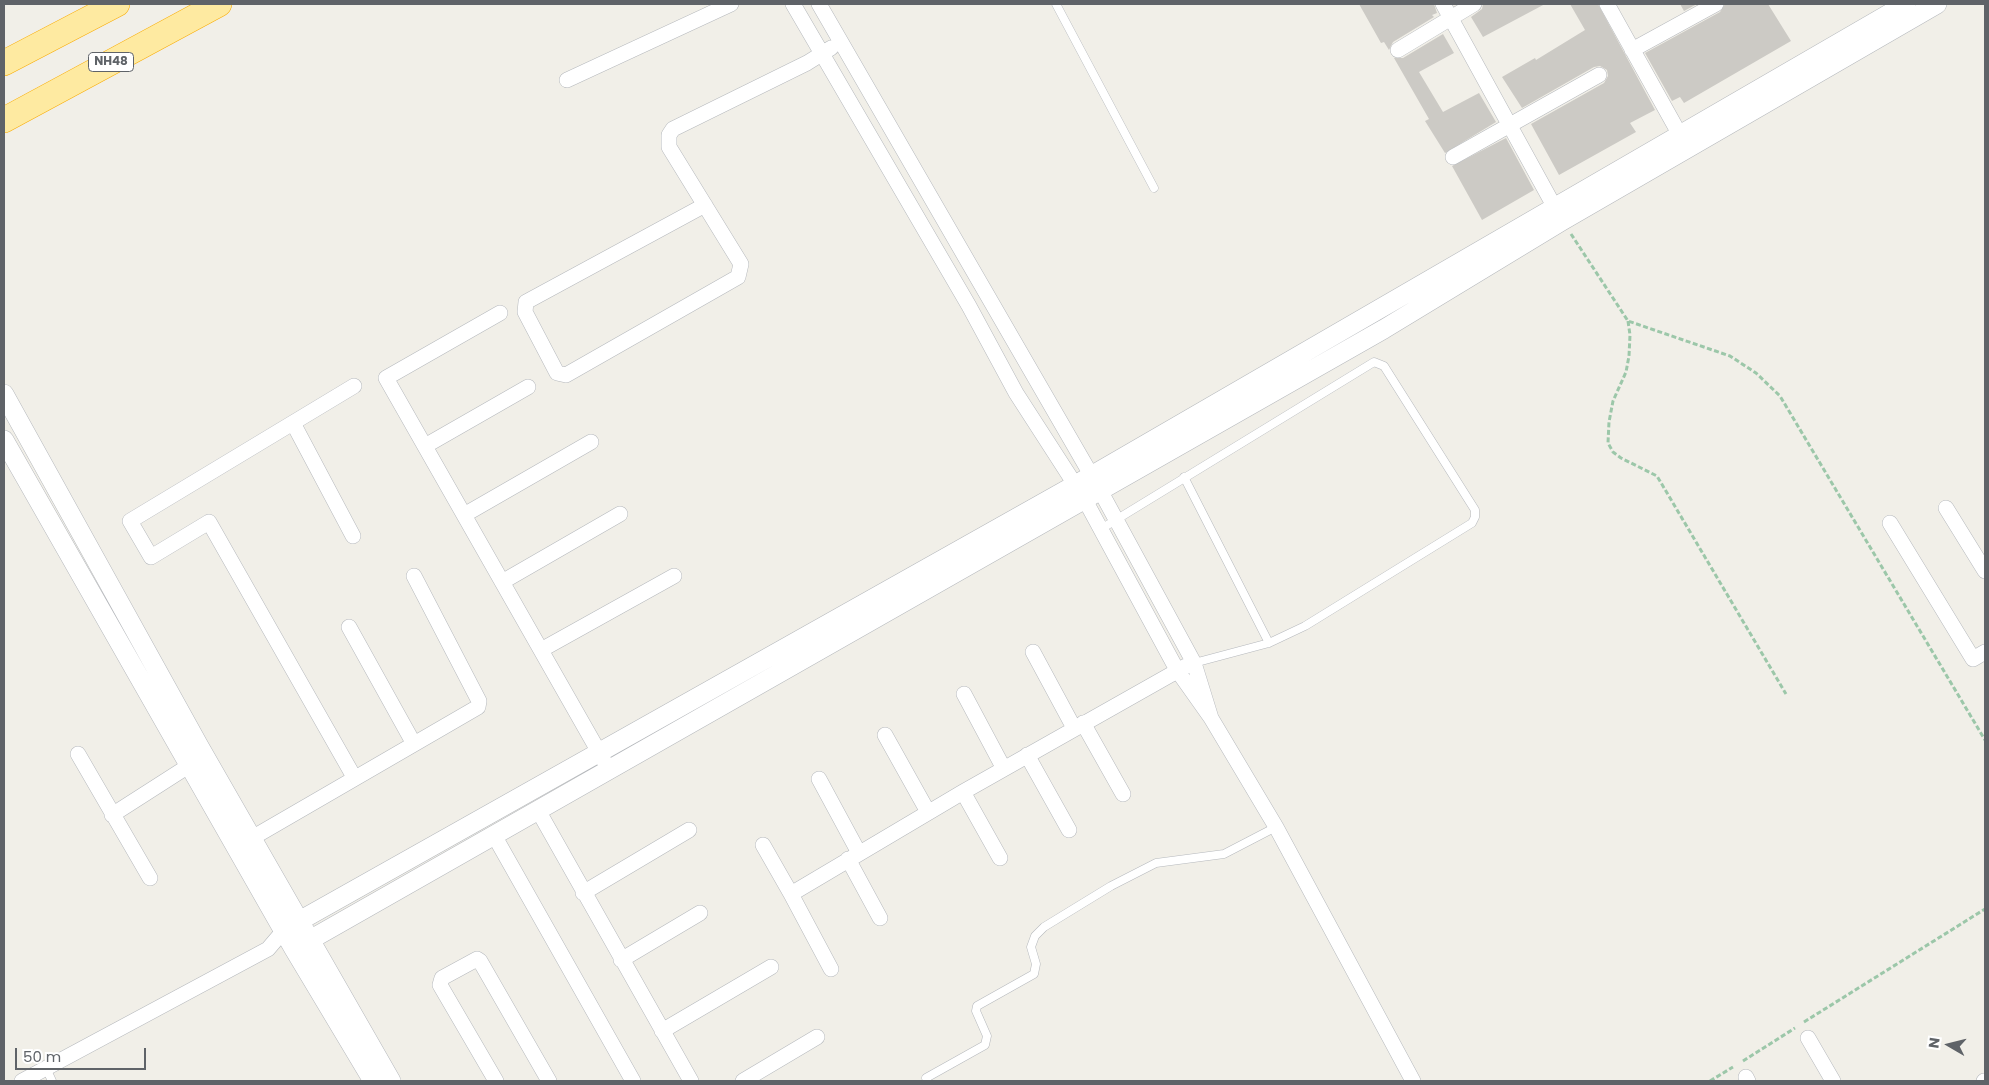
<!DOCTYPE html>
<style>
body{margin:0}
#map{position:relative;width:1989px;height:1085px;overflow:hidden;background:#f1efe8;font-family:Poppins,sans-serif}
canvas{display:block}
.frame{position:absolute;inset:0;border:5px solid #5f6368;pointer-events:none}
.north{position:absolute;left:1924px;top:1020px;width:50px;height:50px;-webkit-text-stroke:4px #fff;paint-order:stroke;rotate:278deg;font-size:14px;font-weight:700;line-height:20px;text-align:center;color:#5f6368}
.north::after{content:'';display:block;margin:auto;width:18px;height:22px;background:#5f6368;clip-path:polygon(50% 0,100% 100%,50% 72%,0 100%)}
.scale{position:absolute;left:15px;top:1048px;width:131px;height:22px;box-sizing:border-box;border:2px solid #5f6368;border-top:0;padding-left:6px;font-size:15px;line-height:18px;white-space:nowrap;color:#5f6368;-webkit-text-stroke:4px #fff;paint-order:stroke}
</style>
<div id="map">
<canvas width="1989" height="1085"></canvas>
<div class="frame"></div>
<div class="north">N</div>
<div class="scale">50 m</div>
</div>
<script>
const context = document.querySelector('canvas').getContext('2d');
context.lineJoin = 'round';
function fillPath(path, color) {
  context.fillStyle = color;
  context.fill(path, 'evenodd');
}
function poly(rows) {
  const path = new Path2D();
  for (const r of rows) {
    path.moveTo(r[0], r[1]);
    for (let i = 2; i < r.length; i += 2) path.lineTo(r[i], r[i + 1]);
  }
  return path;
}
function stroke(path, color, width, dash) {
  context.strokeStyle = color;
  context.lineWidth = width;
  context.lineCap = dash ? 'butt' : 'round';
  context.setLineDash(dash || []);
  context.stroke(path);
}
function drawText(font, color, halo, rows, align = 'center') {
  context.font = font + ' Poppins,sans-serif';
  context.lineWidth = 4.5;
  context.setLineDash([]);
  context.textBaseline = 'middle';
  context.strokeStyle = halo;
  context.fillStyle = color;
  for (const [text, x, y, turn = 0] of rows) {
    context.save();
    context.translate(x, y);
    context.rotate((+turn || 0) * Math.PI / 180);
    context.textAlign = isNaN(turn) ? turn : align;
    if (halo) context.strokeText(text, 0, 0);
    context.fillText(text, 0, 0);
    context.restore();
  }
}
fillPath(poly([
 [1359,4,1434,4,1437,13,1432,15,1434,17,1393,42,1389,50,1384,42,1381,43],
 [1483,4,1545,4,1483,37,1471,17,1482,9],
 [1570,4,1598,4,1655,110,1630,123,1636,132,1559,175,1531,124,1604,83,1608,76,1607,70,1600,66,1594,67,1522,108,1502,77,1535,58,1536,60,1585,30],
 [1680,4,1697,4,1684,11],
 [1725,4,1768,4,1791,41,1684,103,1680,97,1672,101,1645,53,1720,12],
 [1443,34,1454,53,1419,72,1443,112,1479,93,1496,122,1445,153,1425,121,1429,119,1394,58,1403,58],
 [1506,138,1534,190,1482,220,1452,166]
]), '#cccac5');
const service = poly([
 [1056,4,1154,188],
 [1184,477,1269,643],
 [1101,529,1374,362,1384,366,1475,510,1475,517,1472,523,1305,626,1269,643,1194,663],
 [46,1068,52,1081],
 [926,1078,985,1045,987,1036,976,1011,977,1006,1034,974,1036,964,1031,947,1035,936,1044,927,1111,886,1156,863,1224,854,1276,827]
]);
const minor = poly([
 [793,4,969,306,1016,393,1085,500,1177,670,1211,718,1194,663,1101,492,819,4],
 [1443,4,1560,217],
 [1607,4,1685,144],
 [1398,50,1474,4],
 [1632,50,1716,4],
 [567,80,731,4],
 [1453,157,1599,75],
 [705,205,526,302,525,312,557,373,566,375,738,277,741,264,669,147,669,135,673,129,807,63,831,48],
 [500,313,386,378,604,761],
 [293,423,353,536],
 [425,446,528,387],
 [1946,508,1985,571],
 [464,515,591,442],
 [1890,523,1973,659,1985,652],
 [502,582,620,514],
 [349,627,414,744],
 [541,650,674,576],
 [1033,652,1074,728],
 [964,694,1004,769],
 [1211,718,1276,827,1413,1081],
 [1083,723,1123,794],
 [885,735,928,812],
 [78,754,150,878],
 [1027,755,1069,830],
 [354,777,209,522,151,557,130,521,354,386],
 [819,779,859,853],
 [963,792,1000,858],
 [539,812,691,1081],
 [112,815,190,765],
 [495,837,633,1081],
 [252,838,478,707,479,701,414,576],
 [763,845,791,894],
 [848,859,880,918],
 [583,893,689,830],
 [621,960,700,913],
 [831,969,791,894,963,792,1186,666],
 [662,1031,771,967],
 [1808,1038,1833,1081],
 [1746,1077,1748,1081],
 [22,1081,268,949,285,929],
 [496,1081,440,985,442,978,477,959,480,961,549,1081],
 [743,1081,817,1037],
 [1984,1081,1985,1081]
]);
const tertiary = poly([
 [4,394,199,746,391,1081],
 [4,440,294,949,373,1081],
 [285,929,1091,476,1906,4],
 [294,949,1384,329,1562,221,1937,4]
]);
const trunk = poly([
 [4,63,117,4],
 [4,120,219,4]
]);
stroke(service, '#b5b8bc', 9);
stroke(minor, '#b5b8bc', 16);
stroke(tertiary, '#b5b8bc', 20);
stroke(trunk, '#f9ab00', 26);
stroke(poly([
 [1571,234,1628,321,1730,356,1756,373,1780,396,1985,740],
 [1628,321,1630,335,1629,356,1626,372,1613,401,1609,422,1608,443,1613,452,1621,458,1657,476,1786,694],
 [1804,1022,1985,909],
 [1743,1061,1795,1028],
 [1710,1081,1733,1067]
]), '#9cc7a9', 3, [5, 2.5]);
stroke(service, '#fff', 8);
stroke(minor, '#fff', 15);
stroke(tertiary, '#fff', 19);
stroke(trunk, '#feeaa1', 25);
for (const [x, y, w] of [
 [111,62,45]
]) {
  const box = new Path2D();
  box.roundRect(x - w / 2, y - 9.5, w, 19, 4);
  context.fillStyle = '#fff';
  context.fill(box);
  stroke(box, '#5f6368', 1);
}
drawText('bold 12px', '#5f6368', null, [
 ["NH48",111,62]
]);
</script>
